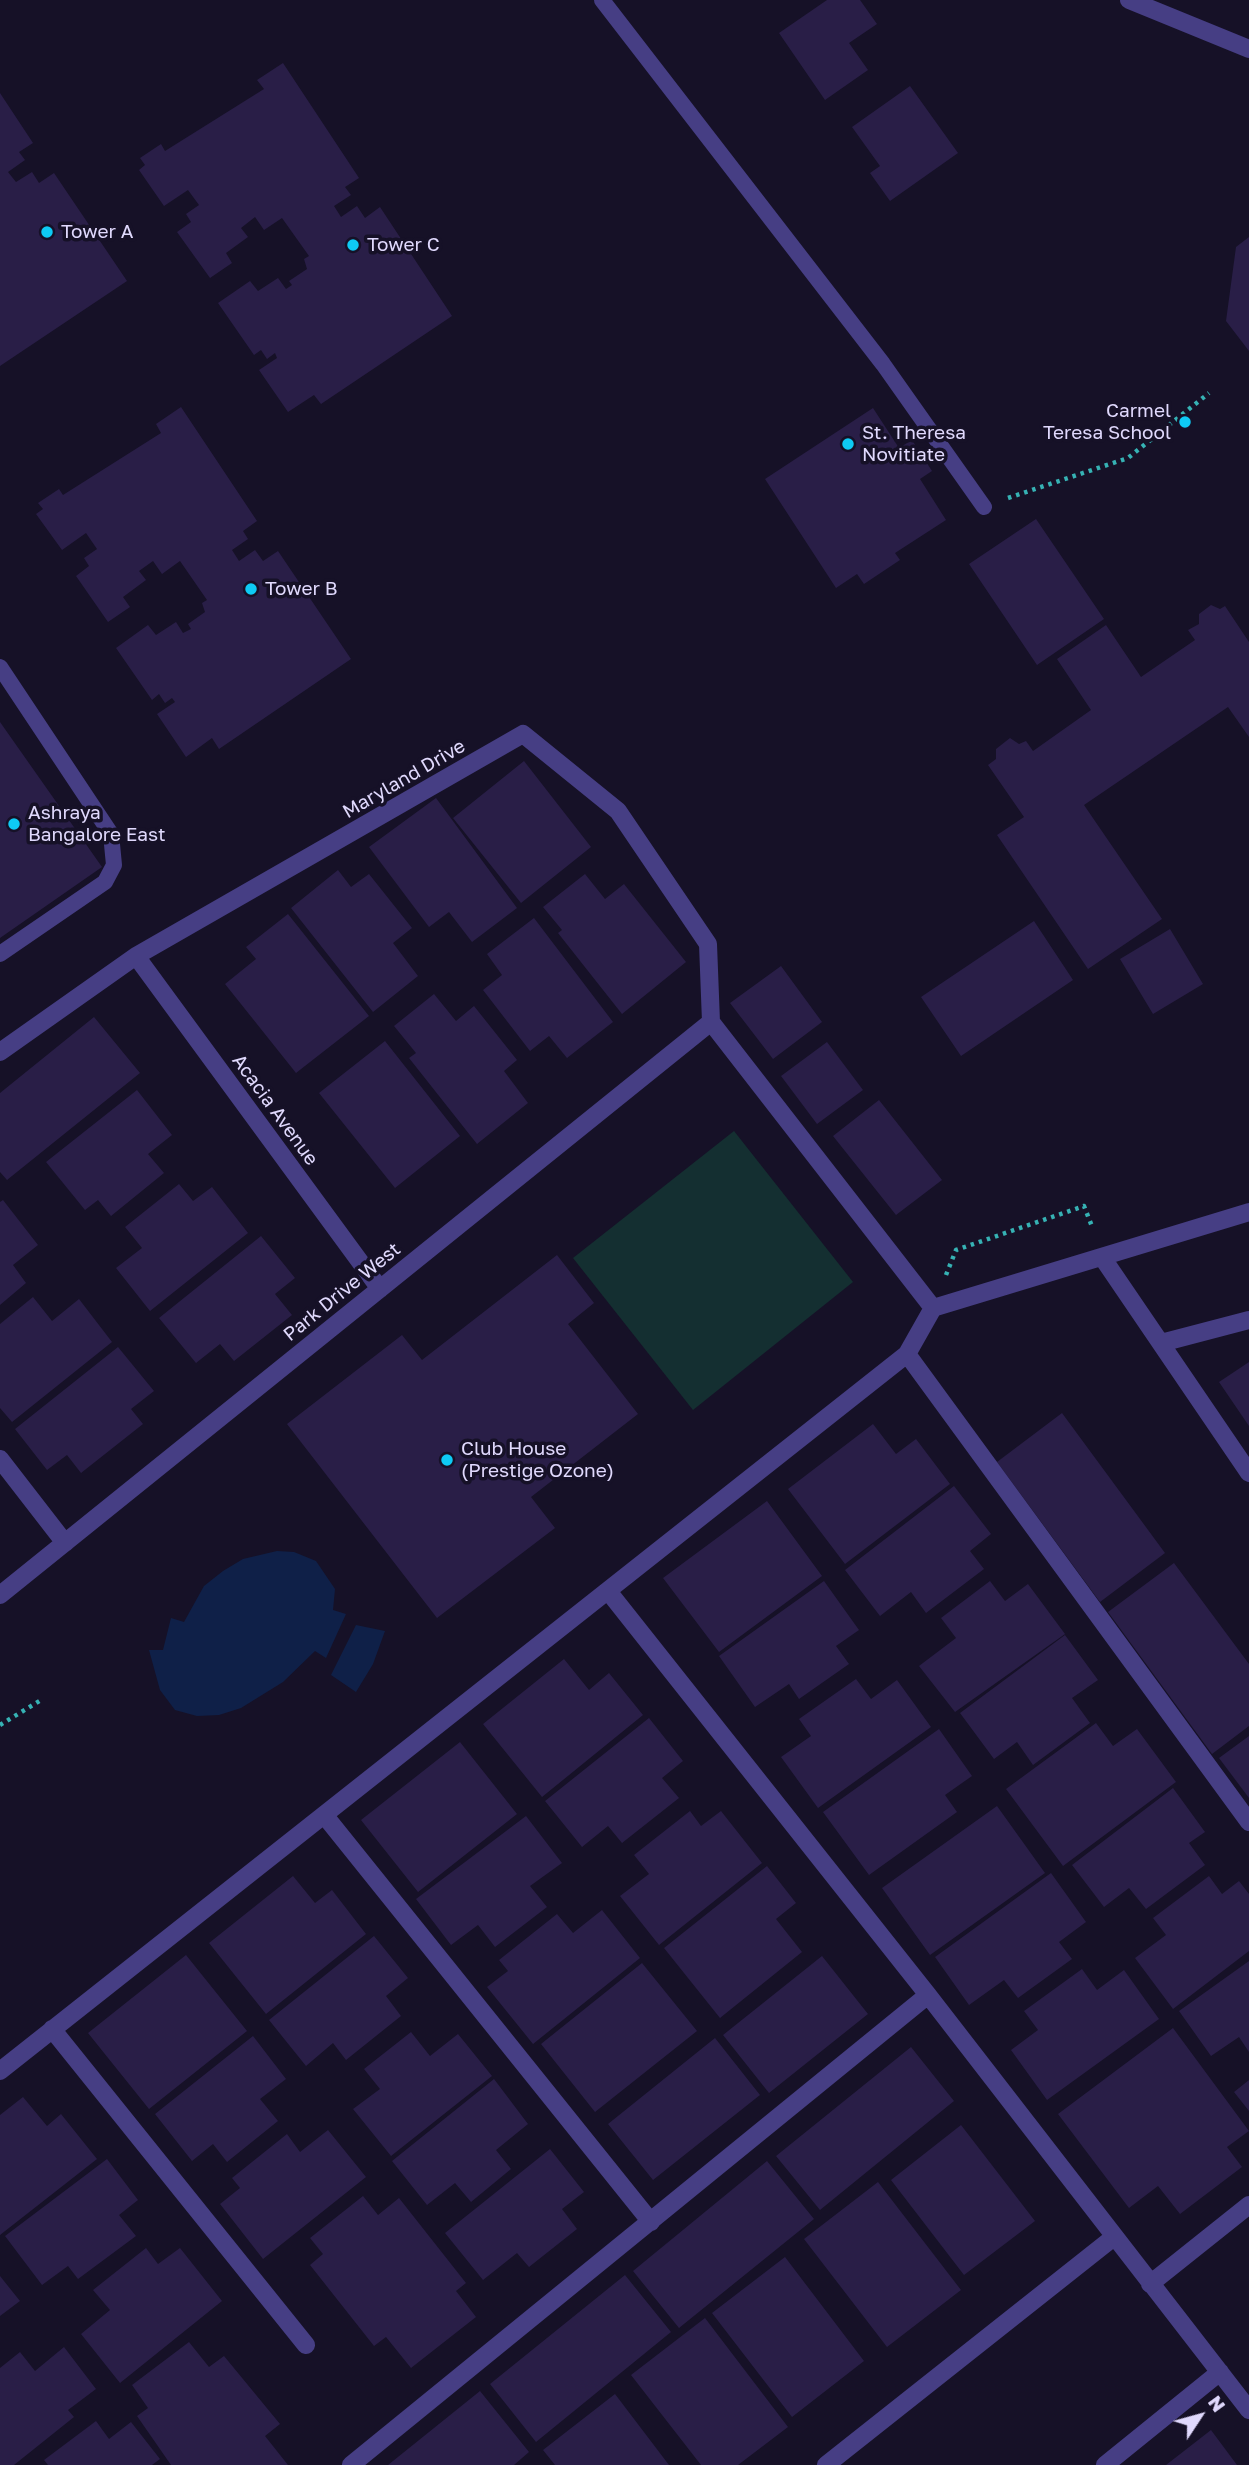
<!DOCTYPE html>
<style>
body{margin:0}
#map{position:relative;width:1249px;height:2465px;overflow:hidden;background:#161127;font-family:"Golos Text",sans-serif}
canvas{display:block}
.north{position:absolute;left:1165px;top:2381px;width:70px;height:70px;-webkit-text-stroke:5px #161127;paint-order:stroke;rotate:54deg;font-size:19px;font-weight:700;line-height:28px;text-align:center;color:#e0d9fd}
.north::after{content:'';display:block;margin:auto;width:24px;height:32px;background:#e0d9fd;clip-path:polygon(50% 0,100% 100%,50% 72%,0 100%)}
</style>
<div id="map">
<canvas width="1249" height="2465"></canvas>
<div class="north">N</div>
</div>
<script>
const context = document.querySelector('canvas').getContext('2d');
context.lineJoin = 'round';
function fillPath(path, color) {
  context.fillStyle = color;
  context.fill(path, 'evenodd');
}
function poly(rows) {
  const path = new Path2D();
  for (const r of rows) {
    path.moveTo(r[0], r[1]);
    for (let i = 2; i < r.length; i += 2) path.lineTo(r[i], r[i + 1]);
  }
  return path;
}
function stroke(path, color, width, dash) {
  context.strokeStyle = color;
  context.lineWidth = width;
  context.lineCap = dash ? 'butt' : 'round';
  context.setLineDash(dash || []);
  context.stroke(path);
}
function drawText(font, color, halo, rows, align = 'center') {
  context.font = font + ' "Golos Text",sans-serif';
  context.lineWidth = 7;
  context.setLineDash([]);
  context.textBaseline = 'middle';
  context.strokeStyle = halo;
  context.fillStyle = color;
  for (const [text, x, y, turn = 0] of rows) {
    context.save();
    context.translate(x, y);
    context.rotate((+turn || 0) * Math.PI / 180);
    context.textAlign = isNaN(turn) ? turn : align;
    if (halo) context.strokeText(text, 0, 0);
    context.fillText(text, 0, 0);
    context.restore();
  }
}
fillPath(poly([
 [734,1131,853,1282,693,1410,573,1258]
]), '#142f31');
fillPath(poly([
 [277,1551,294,1552,316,1561,335,1589,333,1610,346,1614,326,1658,315,1651,283,1682,241,1708,219,1715,197,1716,175,1710,160,1690,149,1650,163,1650,171,1618,184,1622,204,1586,223,1571,243,1559],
 [356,1625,385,1631,373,1664,356,1692,331,1675]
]), '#0f2048');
fillPath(poly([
 [827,0,860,0,877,24,849,43,868,70,825,100,779,33],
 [283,63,359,178,345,187,351,195,334,206,341,217,357,206,365,218,380,207,452,316,321,404,314,395,288,412,259,370,277,358,275,353,267,359,261,350,254,355,218,303,250,281,258,291,278,278,286,289,292,285,289,281,307,269,304,259,309,256,282,218,264,230,255,217,241,228,248,237,226,253,232,263,210,278,177,232,191,222,186,214,199,205,188,190,164,206,139,170,145,165,140,158,161,144,165,151,264,89,257,80],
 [910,86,958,153,890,201,870,173,880,166,852,127],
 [0,93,33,143,19,152,25,160,8,172,16,182,32,172,39,183,54,173,127,281,0,366],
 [1249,237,1249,351,1226,321,1236,247],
 [181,407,257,521,243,531,248,539,232,550,239,561,255,550,263,561,278,551,351,659,219,749,212,738,186,757,157,714,175,702,172,698,165,703,159,694,152,700,116,648,148,625,156,635,176,622,183,633,191,629,188,624,205,612,202,603,207,600,180,561,162,574,153,561,139,571,146,580,123,597,130,607,108,622,76,576,89,566,84,558,97,549,86,533,62,550,36,514,43,509,38,503,59,489,63,495,161,433,156,424],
 [873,408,899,448,912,440,932,471,920,479,946,520,895,553,900,560,864,584,857,574,836,588,765,479],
 [1036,519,1104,619,1037,665,969,564],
 [1211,605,1220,609,1225,606,1249,642,1249,737,1228,707,1084,805,1162,919,1088,969,997,835,1024,817,988,765,996,759,996,749,1010,738,1019,744,1026,741,1033,751,1091,710,1057,659,1106,625,1141,677,1195,640,1188,630,1199,624,1199,614],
 [0,722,102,867,0,938],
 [524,761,591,847,521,903,453,818],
 [436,798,517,908,472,942,449,912,429,927,369,847],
 [338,870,351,887,369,874,412,928,393,943,418,976,373,1012,291,908],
 [585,874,605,899,624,884,686,962,622,1014,558,933,562,930,543,907],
 [288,914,369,1016,296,1073,225,984,256,959,246,947],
 [534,918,613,1022,567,1058,549,1036,530,1051,483,990,502,975,487,954],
 [1034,921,1073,980,961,1056,921,997],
 [1170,929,1203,984,1153,1014,1120,959],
 [781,966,822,1022,773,1059,730,1003],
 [434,994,456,1021,474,1006,517,1060,504,1071,528,1103,477,1144,409,1058,416,1053,394,1026],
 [94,1017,140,1073,7,1180,0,1172,0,1093],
 [385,1041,460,1136,395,1188,319,1093],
 [827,1042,863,1090,817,1124,781,1076],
 [137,1090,172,1135,148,1154,164,1173,111,1216,98,1200,85,1210,46,1162],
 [879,1100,942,1180,896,1215,833,1136],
 [179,1184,193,1201,212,1187,248,1233,150,1311,116,1268,142,1248,125,1227],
 [3,1200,38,1245,13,1265,26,1283,0,1305,0,1202],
 [261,1236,295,1278,275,1294,292,1315,234,1361,220,1344,196,1363,159,1318],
 [557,1255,594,1303,568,1324,638,1414,531,1497,555,1528,437,1618,287,1424,402,1335,422,1360],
 [33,1297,52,1321,79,1299,112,1342,12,1422,0,1408,0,1324],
 [118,1347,154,1391,131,1409,143,1424,81,1473,67,1455,47,1470,15,1429],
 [1249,1362,1249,1426,1219,1382],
 [1062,1413,1165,1553,1100,1602,997,1462],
 [873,1424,896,1454,916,1439,950,1484,845,1564,788,1489],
 [954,1486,991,1534,970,1551,984,1569,926,1613,911,1592,880,1616,845,1570],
 [767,1501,822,1576,719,1652,663,1578],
 [1174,1563,1249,1664,1249,1726,1212,1754,1108,1612],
 [824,1581,859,1630,836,1646,849,1664,799,1699,789,1684,755,1707,719,1656],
 [990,1581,1005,1601,1028,1584,1065,1634,955,1712,919,1666,956,1638,941,1618],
 [1065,1635,1098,1680,1072,1698,1090,1723,1033,1765,1017,1742,994,1759,960,1713],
 [564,1659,589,1690,609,1673,643,1715,542,1797,483,1724],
 [856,1679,871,1699,897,1680,931,1727,818,1808,781,1757,811,1736,799,1719],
 [649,1718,683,1761,662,1778,679,1798,622,1843,608,1826,582,1847,545,1801],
 [1096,1723,1113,1746,1137,1729,1176,1782,1063,1866,1006,1789],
 [939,1729,972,1776,945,1795,957,1812,869,1875,823,1812],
 [1249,1736,1249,1798,1219,1758],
 [460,1742,517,1814,418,1892,361,1820],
 [1173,1788,1205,1832,1189,1843,1205,1865,1146,1909,1129,1888,1104,1907,1072,1865],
 [997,1806,1045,1873,930,1955,882,1888],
 [690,1811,701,1826,721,1811,762,1863,659,1945,620,1896,649,1874,634,1855],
 [526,1816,562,1863,530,1886,547,1907,495,1947,478,1925,451,1945,416,1899],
 [767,1866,796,1903,776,1919,802,1952,720,2018,664,1948],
 [1051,1873,1086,1922,1059,1942,1072,1959,1018,1998,1004,1980,969,2005,935,1957],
 [293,1876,315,1903,332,1890,366,1934,266,2014,209,1943],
 [1209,1876,1222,1894,1239,1881,1249,1894,1249,1951,1173,2009,1135,1958,1166,1935,1153,1918],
 [602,1910,640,1958,533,2044,487,1987,508,1971,499,1960,557,1914,573,1933],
 [374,1936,408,1978,386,1996,401,2016,346,2060,333,2043,306,2066,269,2020],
 [186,1955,247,2031,149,2109,88,2033],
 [822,1956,868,2014,769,2093,723,2035],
 [1249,1961,1249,2052,1239,2037,1211,2056,1179,2011],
 [642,1963,697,2031,595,2112,541,2044],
 [1082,1969,1097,1990,1124,1970,1159,2019,1047,2100,1011,2050,1038,2030,1024,2011],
 [1173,2028,1249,2131,1227,2147,1242,2167,1180,2214,1158,2186,1129,2208,1058,2114],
 [411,2032,430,2056,458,2034,492,2076,391,2156,353,2109,380,2089,364,2069],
 [253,2036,286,2079,260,2099,278,2121,227,2162,213,2144,192,2161,155,2114],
 [715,2038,760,2095,653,2180,608,2124],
 [911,2047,954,2101,820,2210,776,2156],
 [494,2079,528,2124,496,2150,511,2169,471,2202,455,2183,427,2205,392,2161],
 [1249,2080,1249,2111,1234,2092],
 [23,2097,47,2126,61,2114,97,2159,0,2235,0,2115],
 [961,2125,1035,2221,964,2275,891,2180],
 [328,2130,366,2177,263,2259,220,2204,240,2188,232,2178,287,2134,300,2152],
 [550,2149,584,2192,562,2209,577,2229,529,2267,517,2253,483,2280,445,2233],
 [107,2159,138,2200,119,2215,136,2236,78,2279,68,2266,42,2285,5,2236],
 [767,2161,814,2219,679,2328,633,2271],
 [878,2182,961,2290,887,2347,804,2239],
 [363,2196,378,2215,399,2198,466,2283,456,2291,476,2317,411,2368,386,2337,374,2346,310,2265,323,2254,310,2238],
 [146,2248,158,2264,180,2248,222,2301,120,2383,81,2334,110,2310,93,2290],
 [785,2257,864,2361,792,2417,712,2313],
 [625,2275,671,2332,536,2442,490,2384],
 [0,2276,20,2301,0,2316],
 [705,2318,788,2427,738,2465,701,2465,631,2375],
 [189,2342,209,2367,224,2356,280,2424,265,2436,288,2465,171,2465,137,2416,148,2408,132,2385],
 [64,2347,96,2389,68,2410,74,2417,14,2465,0,2465,0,2368,20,2352,35,2371],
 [480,2391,529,2452,514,2465,388,2465],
 [615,2394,669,2465,555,2465,543,2450],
 [96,2421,109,2439,131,2422,160,2459,152,2465,48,2465,44,2460],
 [1211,2430,1237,2465,1166,2465]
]), '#291e47');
stroke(poly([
 [1008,498,1128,458,1209,393],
 [946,1275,956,1250,1084,1206,1093,1229],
 [0,1725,41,1700]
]), '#36b2b4', 4.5, [3.5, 5]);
stroke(poly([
 [602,0,883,364,984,507],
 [0,667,111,834,114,865,105,882,0,954]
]), '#463e84', 16);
stroke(poly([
 [136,956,380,1289],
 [711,1022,933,1308],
 [0,1052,136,956,523,734,618,811,708,944,711,1022],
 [1102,1257,1249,1473],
 [1161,1343,1249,1320],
 [907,1354,1249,1822],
 [0,1459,65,1543],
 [608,1591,928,1995,1249,2410],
 [0,1595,711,1022],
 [325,1816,651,2222],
 [52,2029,306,2345],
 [0,2071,907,1354,933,1308,1249,1212],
 [1150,2284,1249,2205],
 [351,2465,928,1995],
 [826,2465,1114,2237],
 [1105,2465,1220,2372]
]), '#463e84', 18);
stroke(poly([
 [1129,0,1249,49]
]), '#463e84', 18);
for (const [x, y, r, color] of [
 [47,232,7,"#0ecaf4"],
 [353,245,7,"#0ecaf4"],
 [1185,422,7,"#0ecaf4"],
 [848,444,7,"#0ecaf4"],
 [251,589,7,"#0ecaf4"],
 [14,824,7,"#0ecaf4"],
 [447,1460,7,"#0ecaf4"]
]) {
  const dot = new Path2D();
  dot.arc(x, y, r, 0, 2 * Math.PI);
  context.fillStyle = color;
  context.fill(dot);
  stroke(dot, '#161127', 2.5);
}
drawText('19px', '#e0d9fd', '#161127', [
 ["Tower A",61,232],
 ["Tower C",367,245],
 ["Carmel",1171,411,"right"],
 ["Teresa School",1171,433,"right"],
 ["St. Theresa",862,433],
 ["Novitiate",862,455],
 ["Tower B",265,589],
 ["Ashraya",28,813],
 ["Bangalore East",28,835],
 ["Club House",461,1449],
 ["(Prestige Ozone)",461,1471]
], 'left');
drawText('19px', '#e0d9fd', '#161127', [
 ["Maryland Drive",404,779,-30],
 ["Acacia Avenue",275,1110,54],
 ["Park Drive West",342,1292,-39]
]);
</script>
